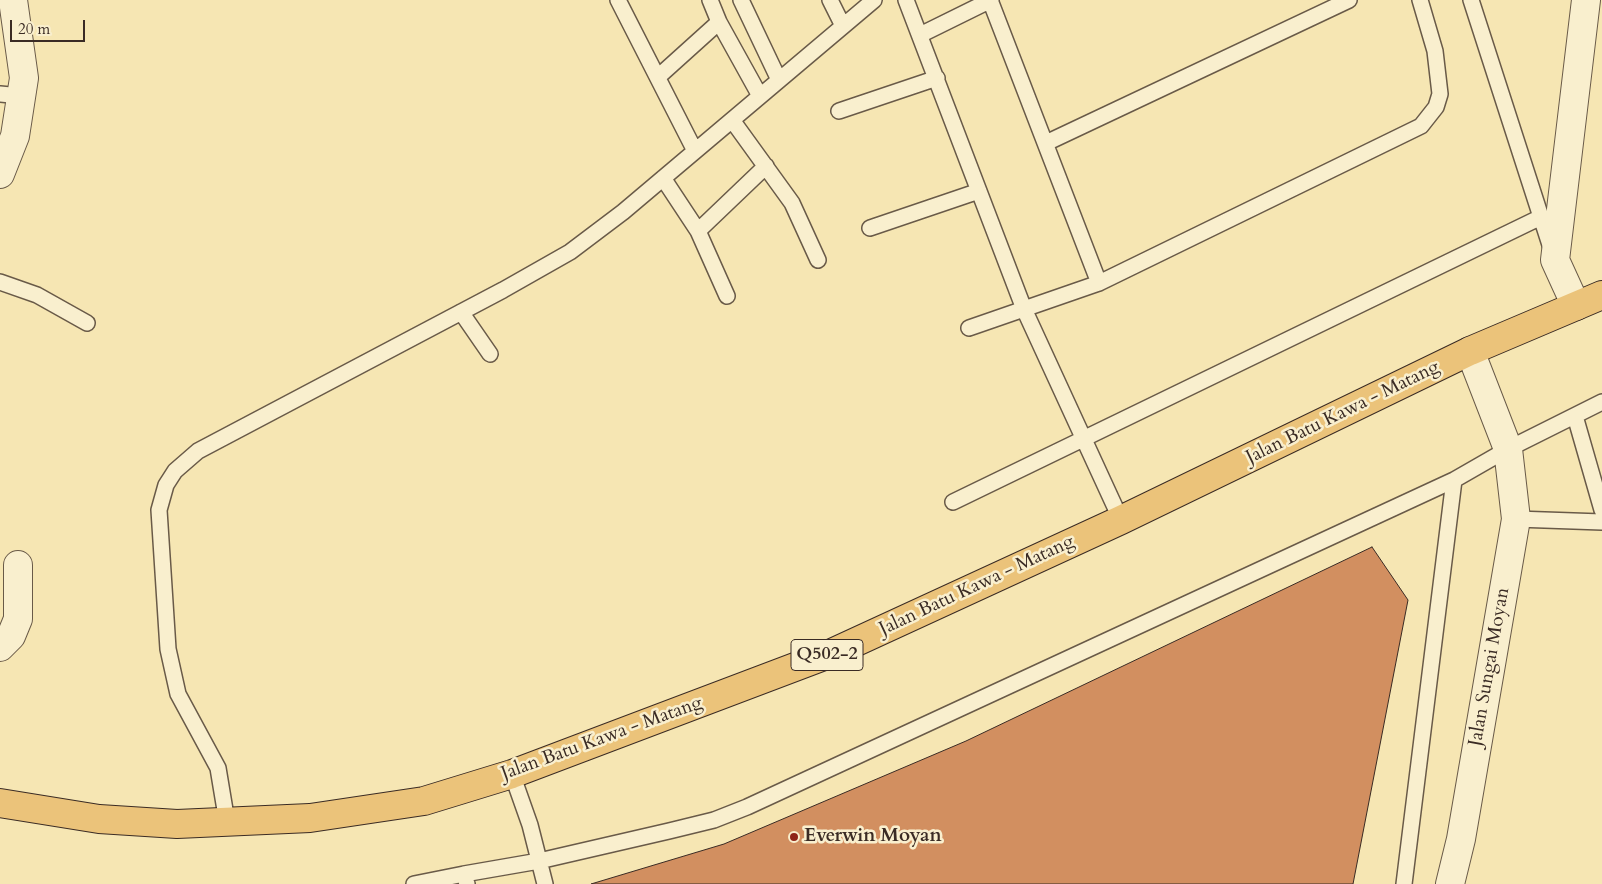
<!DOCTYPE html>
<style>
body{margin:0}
#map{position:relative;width:1602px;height:884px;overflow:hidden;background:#f6e6b3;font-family:Cardo,serif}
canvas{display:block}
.scale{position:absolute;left:10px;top:20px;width:75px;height:22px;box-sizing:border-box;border:2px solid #3a2b24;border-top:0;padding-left:6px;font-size:15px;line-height:18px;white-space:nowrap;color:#3a2b24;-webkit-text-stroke:4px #f9efce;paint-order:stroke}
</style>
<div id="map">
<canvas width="1602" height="884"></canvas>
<div class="scale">20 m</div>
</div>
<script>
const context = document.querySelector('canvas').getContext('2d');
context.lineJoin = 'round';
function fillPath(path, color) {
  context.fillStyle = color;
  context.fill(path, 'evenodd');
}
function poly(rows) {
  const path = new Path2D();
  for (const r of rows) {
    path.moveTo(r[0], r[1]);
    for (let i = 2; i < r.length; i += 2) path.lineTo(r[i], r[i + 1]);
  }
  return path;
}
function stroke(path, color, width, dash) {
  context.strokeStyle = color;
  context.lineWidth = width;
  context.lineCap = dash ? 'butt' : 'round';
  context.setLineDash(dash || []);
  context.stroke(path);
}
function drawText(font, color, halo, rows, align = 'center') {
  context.font = font + ' Cardo,serif';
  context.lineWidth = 5;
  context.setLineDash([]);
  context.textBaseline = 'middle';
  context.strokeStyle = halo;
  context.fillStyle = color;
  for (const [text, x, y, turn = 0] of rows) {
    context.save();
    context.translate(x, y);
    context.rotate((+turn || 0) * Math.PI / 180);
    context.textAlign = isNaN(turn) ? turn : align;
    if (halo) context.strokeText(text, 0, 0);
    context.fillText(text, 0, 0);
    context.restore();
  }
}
const building = poly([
 [1372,547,1408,600,1353,884,591,884,724,844,966,741,1372,547]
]);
fillPath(building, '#d28f60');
stroke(building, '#3a2b24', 1);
const service = poly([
 [618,0,695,151],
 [741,0,779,80],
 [830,0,843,26],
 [906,0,1024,309,1121,520],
 [990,0,1099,283],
 [1471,0,1551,248],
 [719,22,760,96],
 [920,35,991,0],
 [658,77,719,22,710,0],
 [0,94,21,96],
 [839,111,937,78],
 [732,120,792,203,818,260],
 [1046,143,1349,0],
 [663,178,698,231,727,296],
 [870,228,979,191],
 [698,231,766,166],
 [0,282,37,295,87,323],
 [461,312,490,354],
 [969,328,1099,283,1421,126,1436,107,1440,94,1435,51,1420,0],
 [1575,416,1602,510],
 [953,502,1541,217],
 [1516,519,1602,522],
 [512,774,530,825,545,884],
 [227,822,218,768,178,694,168,649,159,510,166,485,175,471,198,451,503,290,570,252,623,212,874,0],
 [464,874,539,861,669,831,714,820,747,807,1454,480,1508,449,1602,402],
 [414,884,464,874,467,884],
 [1404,884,1454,480]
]);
const minor = poly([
 [0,174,15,136,24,78,13,0],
 [0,647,11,636,18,619,18,565]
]);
const tertiary = poly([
 [1576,306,1555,260,1586,0],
 [1450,884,1461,839,1516,519,1508,449,1470,351]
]);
const primary = poly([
 [0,803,99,819,177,824,310,818,424,801,512,774,832,653,1121,520,1470,351,1602,295]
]);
stroke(service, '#695a48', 18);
stroke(minor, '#695a48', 30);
stroke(tertiary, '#695a48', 30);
stroke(primary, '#3a2b24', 30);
stroke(service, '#f9efce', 15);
stroke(minor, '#f9efce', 28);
stroke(tertiary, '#f9efce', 28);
stroke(primary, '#ebc37a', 28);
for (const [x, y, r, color] of [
 [794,837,5,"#8f2418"]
]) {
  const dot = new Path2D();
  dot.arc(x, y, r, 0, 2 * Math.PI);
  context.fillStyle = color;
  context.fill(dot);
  stroke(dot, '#f9efce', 2);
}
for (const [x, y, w] of [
 [827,655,72]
]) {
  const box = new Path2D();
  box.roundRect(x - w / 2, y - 15.5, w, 31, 4);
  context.fillStyle = '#f9efce';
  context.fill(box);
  stroke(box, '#3a2b24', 1);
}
drawText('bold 18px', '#3a2b24', null, [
 ["Q502-2",827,655]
]);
drawText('19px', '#3a2b24', '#f9efce', [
 ["Jalan Batu Kawa - Matang",1343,413,-26],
 ["Jalan Batu Kawa - Matang",977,586,-25],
 ["Jalan Sungai Moyan",1490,667,-80],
 ["Jalan Batu Kawa - Matang",602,739,-20]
]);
drawText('bold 19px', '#3a2b24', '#f9efce', [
 ["Everwin Moyan",804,837]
], 'left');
</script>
